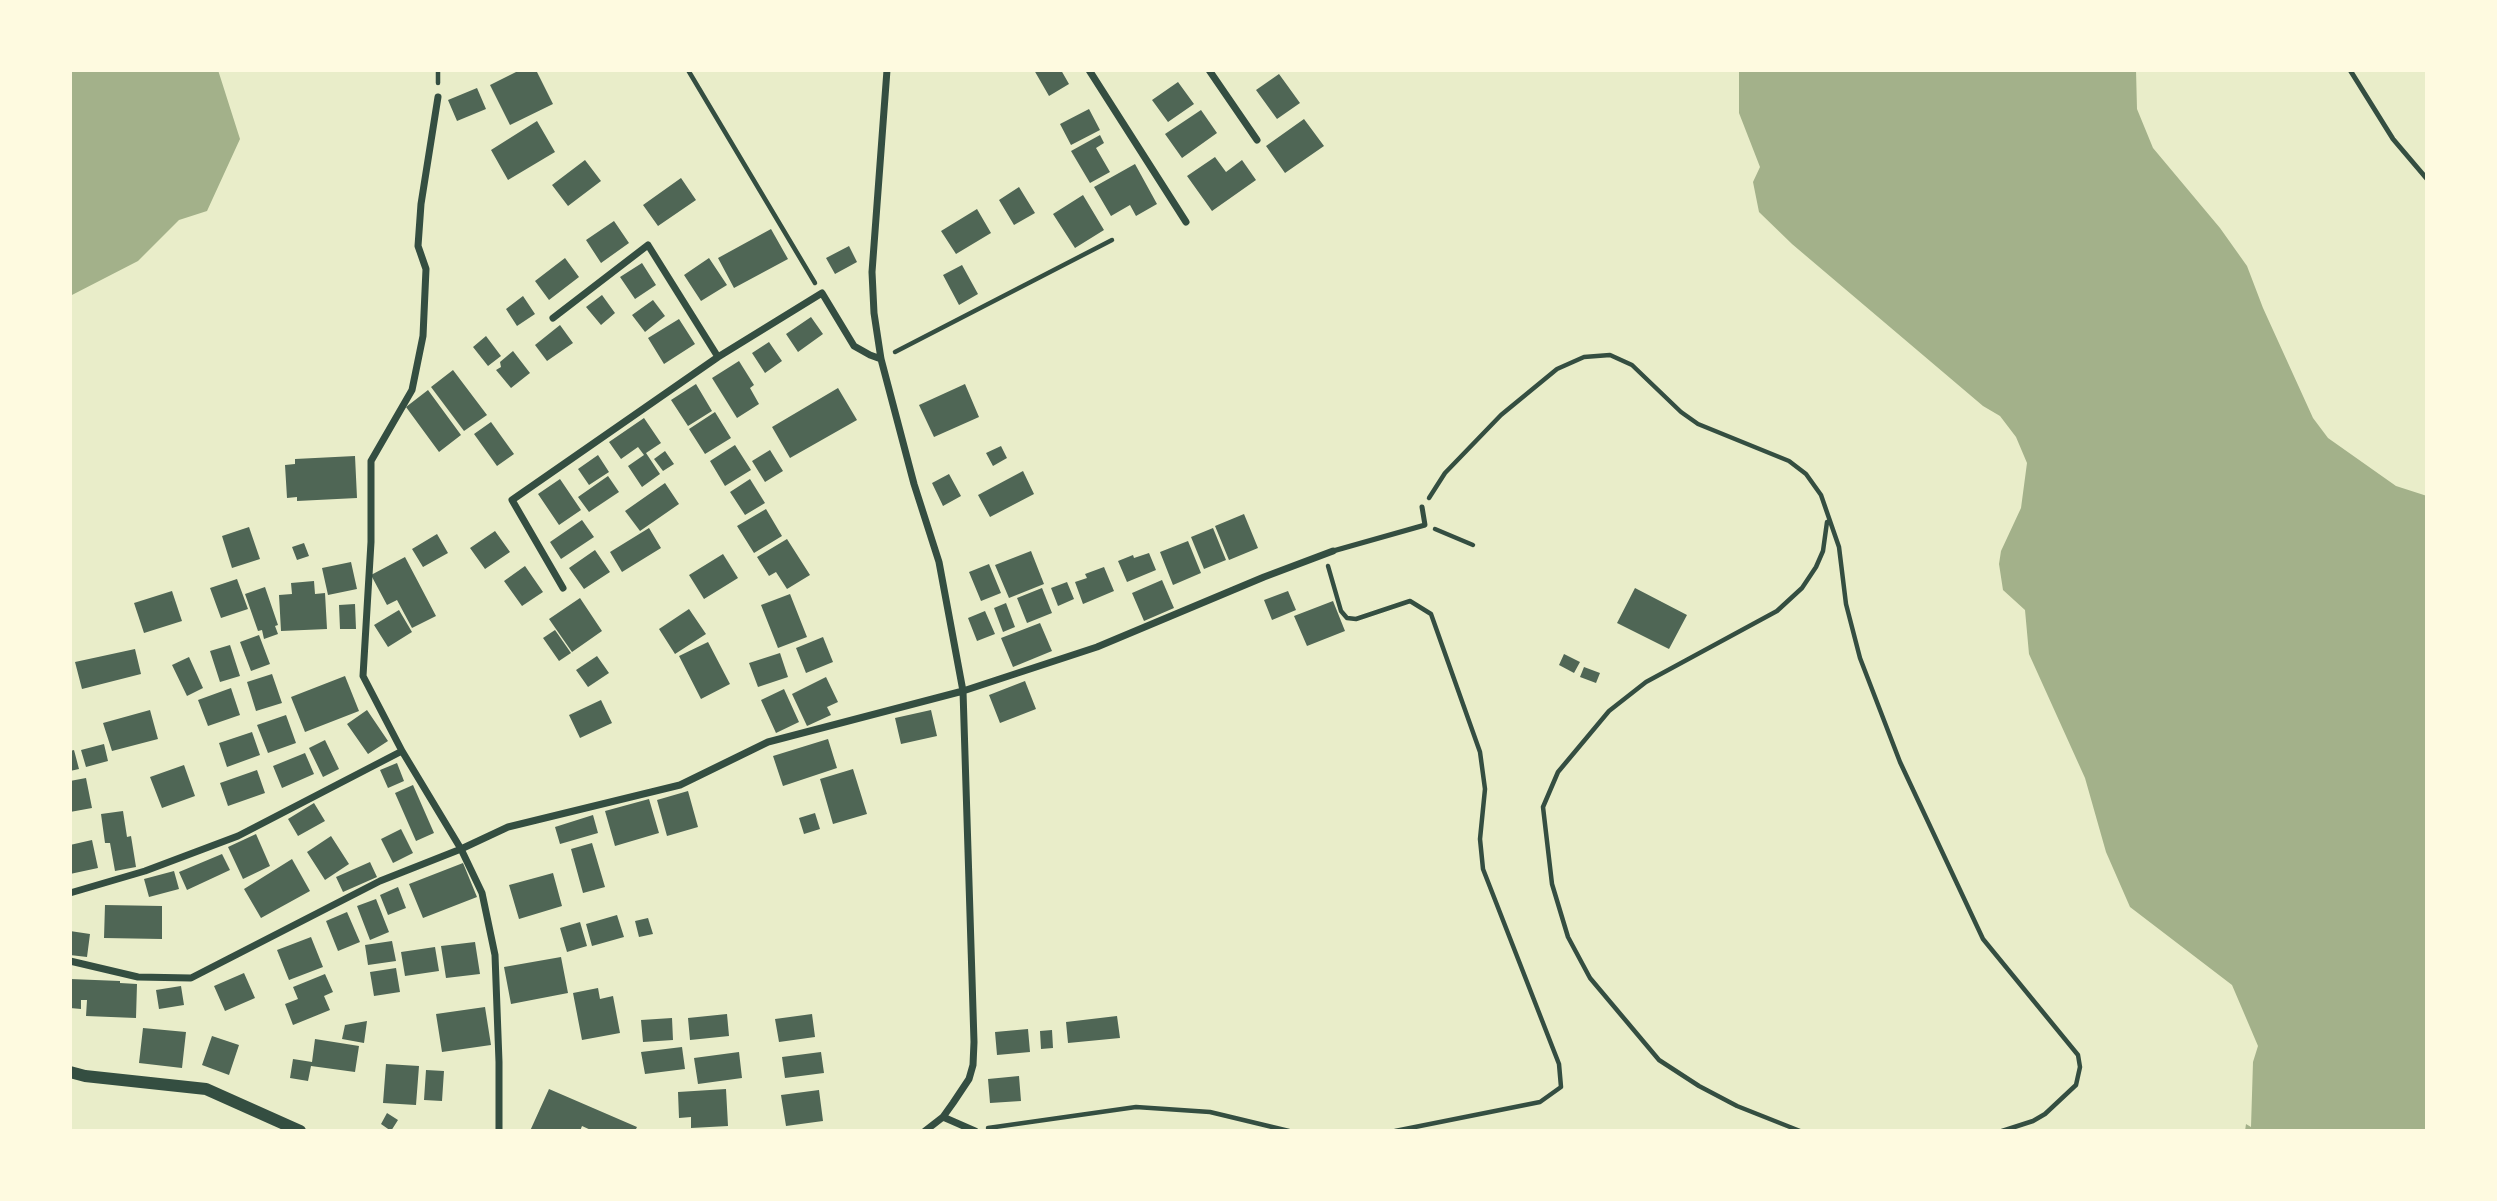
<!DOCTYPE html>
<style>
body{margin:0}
#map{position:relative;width:2497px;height:1201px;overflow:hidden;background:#e9edc9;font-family:Poppins,sans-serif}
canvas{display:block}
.frame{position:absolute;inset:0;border:72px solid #fefae0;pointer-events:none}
</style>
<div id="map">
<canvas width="2497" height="1201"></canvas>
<div class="frame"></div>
</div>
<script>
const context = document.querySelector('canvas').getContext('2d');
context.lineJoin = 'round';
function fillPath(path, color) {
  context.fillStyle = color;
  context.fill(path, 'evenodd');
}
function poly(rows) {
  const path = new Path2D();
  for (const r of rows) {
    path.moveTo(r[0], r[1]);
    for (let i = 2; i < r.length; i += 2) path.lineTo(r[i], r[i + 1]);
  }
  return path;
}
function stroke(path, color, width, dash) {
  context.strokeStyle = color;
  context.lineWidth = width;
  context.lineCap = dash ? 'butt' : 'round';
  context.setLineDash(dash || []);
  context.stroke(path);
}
fillPath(poly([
 [70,70,218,70,240,139,207,211,179,220,138,261,70,296],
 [1739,70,2136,70,2137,109,2153,148,2220,228,2247,266,2263,308,2313,418,2328,438,2396,486,2427,496,2427,1131,2245,1131,2246,1124,2251,1127,2253,1062,2258,1046,2232,985,2130,907,2106,852,2085,778,2029,654,2025,610,2003,590,1999,564,2001,551,2021,508,2027,463,2016,437,2000,416,1983,406,1792,244,1759,212,1753,182,1760,167,1739,113]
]), '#a3b18a');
fillPath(poly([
 [520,70,536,70,553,104,510,125,490,85],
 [1034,70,1061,70,1069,84,1049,96],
 [1279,74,1300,103,1277,119,1256,90],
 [1178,82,1194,104,1168,122,1152,100],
 [477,88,486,109,457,121,448,100],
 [1089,109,1100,130,1071,145,1060,124],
 [1201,110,1217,133,1182,158,1165,134],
 [1304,119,1324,146,1285,173,1266,146],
 [537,121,555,152,508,180,491,150],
 [1100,135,1104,143,1096,148,1110,172,1090,183,1071,151],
 [1215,157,1226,172,1242,160,1256,180,1212,211,1187,176],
 [585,160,601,181,568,206,552,185],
 [1135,164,1157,204,1136,216,1130,205,1111,216,1094,187],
 [681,178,696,200,658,226,643,205],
 [1019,187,1035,213,1014,225,999,200],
 [1083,195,1104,230,1075,248,1053,214],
 [977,209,991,233,956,254,941,231],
 [614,221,629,243,601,263,586,240],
 [771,229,788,259,734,288,718,258],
 [849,246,857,262,835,274,826,258],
 [565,258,579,277,549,300,535,281],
 [709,258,727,285,701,301,684,275],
 [642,263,656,285,635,299,620,277],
 [962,265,978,294,959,305,943,275],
 [602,295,615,313,601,325,586,307],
 [523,296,535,314,517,326,506,309],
 [653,300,665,316,645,332,632,315],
 [811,317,823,334,798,352,786,334],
 [679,319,695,344,664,364,648,338],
 [560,325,573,343,547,361,535,345],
 [486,336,501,356,488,366,473,347],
 [769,342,782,361,765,373,752,353],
 [513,351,530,373,511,388,496,370,501,367,500,362],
 [739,361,754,385,750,388,759,404,737,418,712,378],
 [453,370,487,415,464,431,431,387],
 [696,384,712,411,688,426,671,400],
 [965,384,979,417,934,437,919,405],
 [838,388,857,420,790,458,772,427],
 [428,390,461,435,439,452,406,407],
 [715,412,731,438,705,454,689,429],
 [644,418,661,443,646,453,660,474,642,487,628,466,644,455,638,447,621,459,609,442],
 [491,422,514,454,497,466,474,434],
 [735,445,751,470,725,486,710,461],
 [1001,446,1007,458,993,466,986,453],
 [770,450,783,471,765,482,752,461],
 [665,451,674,464,663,471,654,459],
 [598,455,609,472,589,485,578,469],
 [355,456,357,498,297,501,297,497,287,498,285,465,295,464,295,459],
 [1023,471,1034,494,990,517,978,495],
 [949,474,961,496,943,506,932,483],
 [608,476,619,492,589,512,578,497],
 [560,479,581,510,559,525,538,494],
 [750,479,765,503,745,515,730,492],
 [665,483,679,504,640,531,625,511],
 [766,509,782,536,754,553,737,526],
 [1244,514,1258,548,1229,560,1215,526],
 [582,520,594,537,561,559,550,542],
 [249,527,260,559,232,568,222,536],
 [649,528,661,548,622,572,610,552],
 [1213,528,1226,560,1204,569,1191,537],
 [495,531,510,552,485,569,470,548],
 [437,534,448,553,423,567,412,549],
 [787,539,810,575,787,589,776,572,769,576,757,557],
 [1188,541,1201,573,1173,585,1160,552],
 [304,543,309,556,297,560,292,547],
 [595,550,610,572,584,589,569,568],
 [1031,551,1044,584,1009,598,995,565],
 [1149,553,1156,570,1127,582,1118,561,1133,555,1134,558],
 [723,554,738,578,704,599,689,575],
 [405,557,436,616,412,628,397,600,387,605,371,575],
 [351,562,357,589,328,595,322,568],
 [989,564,1001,593,981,601,969,572],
 [525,566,543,592,522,606,504,581],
 [1104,567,1114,591,1083,604,1075,582,1087,578,1085,574],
 [237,579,248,609,221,618,210,588],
 [1162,580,1174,608,1144,621,1132,593],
 [314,581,315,594,325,593,327,629,281,631,279,595,292,594,291,583],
 [1067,582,1074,599,1058,606,1051,588],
 [265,587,278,625,275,626,278,634,264,639,262,630,258,631,245,594],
 [1042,588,1052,613,1027,623,1017,598],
 [1635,588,1687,615,1669,649,1617,623],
 [172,591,182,621,144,633,134,603],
 [1288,591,1296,610,1272,620,1264,600],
 [790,594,807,637,778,648,761,605],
 [580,598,602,631,572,652,549,619],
 [1333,601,1345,631,1307,646,1294,616],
 [1006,603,1015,627,1003,632,994,608],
 [355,604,356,629,340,629,339,605],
 [689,609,706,634,675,654,659,629],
 [399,610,412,632,388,647,374,625],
 [985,611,995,634,977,641,968,618],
 [1040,623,1052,651,1013,667,1001,638],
 [555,630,571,653,559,661,543,638],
 [259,635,270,664,251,671,240,642],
 [823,637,833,662,806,673,796,648],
 [708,642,730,684,701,699,679,656],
 [230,645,240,676,220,682,210,651],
 [135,649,141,674,82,689,75,662],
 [780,653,788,677,758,687,749,663],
 [1564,654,1580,662,1574,673,1559,665],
 [597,656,609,673,588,687,576,670],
 [189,657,203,688,187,696,172,665],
 [1584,667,1600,673,1596,683,1580,677],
 [272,674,282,703,256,711,247,682],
 [345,676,359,711,305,732,291,697],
 [826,677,838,702,827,707,831,715,807,726,792,694],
 [1025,681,1036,709,1000,723,989,695],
 [231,688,240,715,208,726,198,700],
 [784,689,799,722,776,733,761,700],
 [601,700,612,723,580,738,569,715],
 [150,710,158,739,112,751,103,723],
 [367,710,388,741,368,754,347,724],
 [931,710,937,736,901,744,895,718],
 [286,715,296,743,268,753,257,725],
 [252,732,260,755,227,767,219,743],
 [828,739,837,768,783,786,773,756],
 [325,740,339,769,323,777,309,748],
 [104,744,108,761,86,767,81,750],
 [74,750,79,769,70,771,70,751],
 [305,753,314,774,282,788,273,766],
 [397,763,404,781,388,788,380,770],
 [184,765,195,796,162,808,150,777],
 [853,769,867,814,833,824,820,779],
 [257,770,265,793,228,806,220,783],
 [86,778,92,808,70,812,70,781],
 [413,785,434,833,416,841,395,793],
 [688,791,698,827,667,836,657,800],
 [649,799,659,833,615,846,605,811],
 [314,803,325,821,298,836,288,819],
 [123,811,127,837,131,836,136,867,115,871,110,843,105,843,101,814],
 [815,813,820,829,804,834,799,818],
 [593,815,598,833,560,844,555,827],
 [401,829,413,853,393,863,381,839],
 [256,834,270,866,243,879,228,847],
 [331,836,349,864,325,880,307,852],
 [92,840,98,868,70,874,70,845],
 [592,843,605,887,583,893,571,849],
 [222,854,230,870,187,890,179,872],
 [292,859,310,891,261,918,244,889],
 [370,862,377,877,343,892,336,877],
 [463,863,477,897,423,918,409,884],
 [174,871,179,889,149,897,144,879],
 [553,873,562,906,519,919,509,885],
 [398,887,406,908,388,915,380,895],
 [376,899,389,932,370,940,357,906],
 [105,905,162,906,162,939,104,938],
 [347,912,360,942,338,951,326,921],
 [617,915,624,937,592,946,586,924],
 [648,918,653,934,639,937,635,921],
 [580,922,587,946,567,952,560,928],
 [70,931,90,934,87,957,70,955],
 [311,937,323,967,289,980,277,950],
 [392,941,396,961,368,965,365,945],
 [475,942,480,974,446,978,441,946],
 [435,947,439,971,405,976,401,952],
 [561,957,568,993,511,1004,504,967],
 [396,968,400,992,374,996,370,972],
 [244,973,255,998,225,1011,214,986],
 [325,974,333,992,324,996,330,1010,293,1025,285,1004,298,999,293,987],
 [70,979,120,981,120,983,137,984,136,1018,86,1016,87,1000,81,1000,81,1009,70,1008],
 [181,986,184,1005,159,1009,156,990],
 [598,988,600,999,613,996,620,1033,582,1040,573,993],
 [485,1007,491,1045,442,1052,436,1014],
 [727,1014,729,1036,690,1040,688,1018],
 [812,1014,815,1037,779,1042,775,1019],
 [1117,1016,1120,1038,1068,1043,1066,1022],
 [672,1018,673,1040,643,1042,641,1020],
 [367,1021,364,1043,342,1039,345,1025],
 [143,1028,186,1032,182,1068,139,1063],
 [1028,1029,1030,1052,997,1055,995,1032],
 [1052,1030,1053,1048,1041,1049,1040,1031],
 [212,1036,239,1045,229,1075,202,1065],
 [315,1039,359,1046,355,1072,311,1066,308,1081,290,1078,293,1059,312,1062],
 [682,1047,685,1069,645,1074,641,1052],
 [739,1052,742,1078,698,1084,694,1058],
 [821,1052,824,1073,785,1078,782,1057],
 [386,1064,419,1066,416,1105,383,1103],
 [426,1070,444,1071,442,1101,424,1100],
 [1019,1076,1021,1101,990,1103,988,1079],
 [549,1089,637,1127,635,1131,593,1131,582,1126,580,1131,530,1131],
 [726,1089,728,1126,691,1128,691,1117,679,1118,678,1092],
 [819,1090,823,1121,786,1126,781,1095],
 [387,1113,398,1120,391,1131,381,1124]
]), '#4f6655');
stroke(poly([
 [688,70,815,283],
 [438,83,438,70],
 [895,352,1112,240],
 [1429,498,1445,473,1501,415,1557,369,1584,357,1610,355,1632,365,1681,412,1698,424,1789,461,1806,474,1821,495,1839,547,1846,604,1860,658,1900,762,1983,939,2078,1055,2080,1067,2076,1085,2045,1114,2033,1121,2002,1131],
 [1435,529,1473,545],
 [1328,566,1341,611,1347,618,1356,619,1410,601,1431,614,1480,752,1485,789,1480,839,1483,869,1559,1064,1561,1087,1540,1102,1395,1131],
 [988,1128,1136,1107,1210,1112,1289,1131],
 [1800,1131,1737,1106,1699,1086,1659,1060,1590,978,1568,937,1552,884,1543,807,1558,772,1609,711,1646,682,1777,611,1802,588,1816,567,1823,551,1827,522]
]), '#344e41', 4.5);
stroke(poly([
 [2350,70,2393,139,2427,179],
 [1333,551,1425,525,1422,507]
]), '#344e41', 5);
stroke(poly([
 [887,70,872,272,874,313,881,359,914,484,939,562,963,691,974,1042,973,1065,969,1079,953,1103,943,1117,925,1131],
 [1089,70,1186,222],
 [1209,70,1257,140],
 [553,318,648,245,718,357],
 [563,588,512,500,718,357,822,293,854,346,870,355,881,359],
 [402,751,363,676,371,542,371,461,412,390,423,336,426,269,418,246,421,204,438,97],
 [70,893,145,871,238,836,402,751,461,849,482,893,495,955,499,1062,499,1131],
 [70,961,138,977,191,978,380,881,461,849,508,827,680,785,768,742,963,691,1097,647,1264,577,1333,551],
 [943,1117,975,1131]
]), '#344e41', 7);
stroke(poly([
 [70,1072,85,1076,206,1089,300,1131]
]), '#344e41', 12);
</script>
